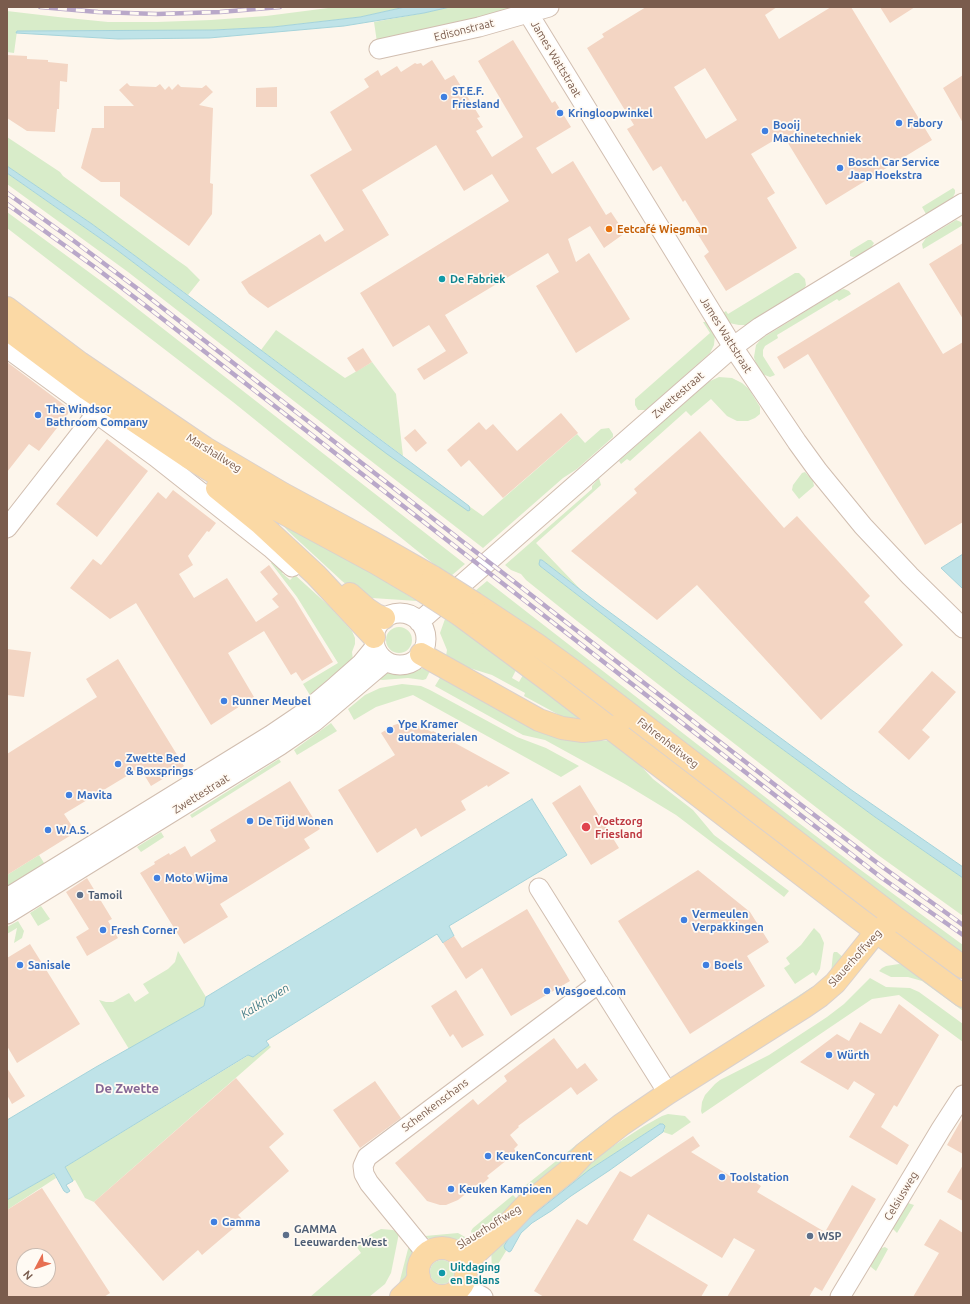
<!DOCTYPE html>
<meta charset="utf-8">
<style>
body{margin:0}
#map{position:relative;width:970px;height:1304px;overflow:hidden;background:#fdf6ec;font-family:Ubuntu,sans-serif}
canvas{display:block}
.frame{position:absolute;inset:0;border:8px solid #7a5c4d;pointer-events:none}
.north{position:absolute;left:16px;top:1248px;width:40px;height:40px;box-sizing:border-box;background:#fffaf3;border:1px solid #cabbb1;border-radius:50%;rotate:229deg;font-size:11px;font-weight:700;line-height:16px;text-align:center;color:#7a5c4d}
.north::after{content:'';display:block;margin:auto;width:14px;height:18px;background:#e76f51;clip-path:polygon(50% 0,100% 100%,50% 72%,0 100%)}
</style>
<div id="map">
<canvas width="970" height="1304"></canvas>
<div class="frame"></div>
<div class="north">N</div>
</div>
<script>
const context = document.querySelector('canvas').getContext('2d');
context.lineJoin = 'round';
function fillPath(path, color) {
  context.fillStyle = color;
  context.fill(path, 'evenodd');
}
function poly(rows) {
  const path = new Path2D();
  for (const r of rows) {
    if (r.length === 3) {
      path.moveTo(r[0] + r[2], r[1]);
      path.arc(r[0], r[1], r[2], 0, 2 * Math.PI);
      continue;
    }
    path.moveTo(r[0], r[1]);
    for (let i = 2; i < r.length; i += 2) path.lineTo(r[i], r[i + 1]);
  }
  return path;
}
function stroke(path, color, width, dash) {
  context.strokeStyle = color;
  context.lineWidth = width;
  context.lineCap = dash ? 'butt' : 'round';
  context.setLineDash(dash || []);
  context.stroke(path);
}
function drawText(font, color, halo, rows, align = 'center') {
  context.font = font + ' Ubuntu,sans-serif';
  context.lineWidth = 3.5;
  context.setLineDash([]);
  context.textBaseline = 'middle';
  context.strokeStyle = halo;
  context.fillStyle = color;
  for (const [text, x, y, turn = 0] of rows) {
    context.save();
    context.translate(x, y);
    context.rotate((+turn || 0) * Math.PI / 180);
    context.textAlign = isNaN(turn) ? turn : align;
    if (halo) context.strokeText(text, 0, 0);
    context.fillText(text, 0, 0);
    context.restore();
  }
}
fillPath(poly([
 [336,7,405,7,360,17,273,27,214,30,17,31,14,53,7,52,7,11,58,17,108,22,157,22,211,20,266,16],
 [450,7,525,7,377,42,374,22,424,13],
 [7,137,60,172,63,176,177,260,187,267,200,280,188,295,92,224,7,166],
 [7,173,117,250,246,347,483,516,577,434,585,443,601,429,609,428,613,434,613,437,577,469,563,478,483,548,128,272,7,184],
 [953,188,955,190,955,193,952,199,926,214,922,207],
 [7,212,116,292,465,564,451,576,441,570,233,402,7,228],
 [956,220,961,222,963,225,923,249,922,244,926,238],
 [868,240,871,240,874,243,871,248,858,256,853,257,850,256,850,251],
 [795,273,799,273,805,279,806,285,804,289,800,291,746,325,739,325,729,323,723,313,726,311,728,314],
 [844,289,849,291,851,294,839,301,837,299,777,335,778,338,765,346,763,350,763,356,775,375,770,377,762,374,755,361,754,357,756,345,761,339,840,290],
 [703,322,708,322,715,334,714,345,710,353,646,410,638,410,635,405,635,399,710,333],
 [276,330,345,378,372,362,396,394,403,456,261,350],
 [719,377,732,378,742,383,749,389,760,407,760,414,755,418,748,421,737,421,727,416,711,399,691,416,686,411,630,461,627,459,621,464,619,461,708,382],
 [805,472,813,481,814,486,799,499,792,490,793,485,802,473],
 [599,478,601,485,536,543,582,591,542,560,540,566,684,677,875,817,963,878,963,916,878,855,826,815,577,621,526,580,521,574,511,570,505,565,592,489,592,486],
 [278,520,340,553,417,601,372,598,368,602,342,581,288,531],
 [277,559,287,568,282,573,290,580,295,575,328,605,352,631,355,638,355,644,352,652,353,660,313,700,303,684,338,663,297,597,271,563],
 [487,581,787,814,858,868,963,945,963,955,591,670,475,591],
 [445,619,485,646,516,670,512,678,519,682,523,675,587,722,577,721,561,716,524,696,525,693,492,675,463,666,446,656,447,650,440,633],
 [399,640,13],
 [415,668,426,669,430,671,426,679,423,680,408,678,382,680,378,679,388,670,401,671],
 [441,676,598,740,612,741,625,749,653,779,693,810,714,835,789,891,784,897,676,815,625,784,545,740,523,735,435,686],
 [402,684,421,686,430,690,517,737,546,748,579,766,561,777,413,695,376,707,354,720,348,709,365,695,380,688],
 [331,723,337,731,297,755,294,750],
 [279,759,281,762,192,818,190,815],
 [161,832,164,837,141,852,137,847],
 [39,855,46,866,7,894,7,875],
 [41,906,50,919,38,926,30,913],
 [18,921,24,931,22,938,14,943,17,928,7,934,7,927],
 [814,928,820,934,824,943,820,969,816,976,813,972,795,984,784,968,790,964,786,958,801,945],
 [178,951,206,997,204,1006,129,1049,99,1000,106,1002,113,1002,129,993,135,1002,149,993,143,984,168,969,175,962],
 [834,952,837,952,845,959,834,975,809,998,686,1077,680,1078,673,1077,812,987,814,989,825,983,831,973,833,954],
 [899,964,905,965,963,1005,963,1011,922,981,908,977,891,977,879,971,882,968,886,966],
 [870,978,886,987,910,988,919,992,963,1024,963,1042,899,995,872,999,702,1114,701,1111,702,1102,705,1095,715,1084,720,1080,769,1055,827,1017,844,1004],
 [269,1045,271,1047,94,1202,85,1198,75,1180,73,1181,65,1167,249,1055,253,1057],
 [651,1091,520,1198,516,1193,600,1126],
 [668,1114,685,1116,691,1122,672,1135,663,1132,665,1129,660,1124,589,1170,514,1231,504,1246,506,1251,492,1274,491,1245,571,1178,610,1148,644,1126,662,1116],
 [54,1173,56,1178,7,1210,7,1200],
 [513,1195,519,1201,502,1214,472,1234,471,1231,473,1228],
 [908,1203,914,1205,897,1233,893,1229,892,1226,905,1204],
 [381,1229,393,1230,399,1233,391,1273,385,1284,369,1297,310,1297,361,1253,356,1246,371,1234],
 [458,1233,465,1237,465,1239,454,1242,429,1239,425,1236],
 [409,1245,412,1251,413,1257,411,1272,396,1297,388,1297,394,1292,399,1284],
 [885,1247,888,1249,876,1271,871,1267,870,1264,878,1249],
 [442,1272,12]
]), '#d8ecc9');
const water = poly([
 [405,7,450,7,424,13,344,26,209,38,118,39,16,33,17,31,214,30,273,27,360,17,405,7],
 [7,166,92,224,138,258,425,473,469,506,470,510,468,511,387,454,117,250,7,173,7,166],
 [963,554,963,589,941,568,963,554],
 [540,560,542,560,600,605,850,789,963,867,963,878,875,817,684,677,540,566,539,564,540,560],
 [532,799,567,855,449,926,454,936,443,943,437,934,266,1041,269,1045,253,1057,248,1055,65,1167,73,1181,66,1185,70,1191,67,1193,64,1191,54,1173,7,1200,7,1120,96,1067,204,1006,206,997,532,799],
 [660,1124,663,1124,665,1126,663,1132,610,1170,571,1196,551,1211,532,1223,521,1233,511,1251,509,1252,505,1249,504,1246,513,1231,589,1170,660,1124]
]);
fillPath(water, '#bfe3e8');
stroke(water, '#a5d3da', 1);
fillPath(poly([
 [646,7,777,7,765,15,779,39,831,7,851,7,932,140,826,205,783,135,751,154,775,193,767,198,797,248,726,291,704,256,709,252,697,233,703,229,685,200,683,202,661,166,653,171,627,129,634,125,587,48,604,37,602,34],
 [705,68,737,120,706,139,674,87],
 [880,7,915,7,890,23],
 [513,40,552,103,555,101,571,127,536,148,552,174,573,161,606,215,611,212,625,233,604,248,590,226,568,239,576,262,589,253,630,319,576,353,536,286,559,272,548,253,445,315,468,353,424,380,417,369,446,351,429,325,393,347,360,293,509,201,492,174,464,191,436,145,362,190,389,235,268,308,249,294,241,282,320,234,325,242,344,230,310,175,352,150,330,112,369,87,364,79,378,70,381,76,397,66,401,72,415,63,417,64,421,63,423,66,432,60,445,80,454,75,480,117,477,118,483,127,476,131,492,157,523,137,478,61],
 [7,55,27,56,27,59,48,60,48,62,68,64,67,82,60,81,59,109,57,109,55,132,27,131,7,118],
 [963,75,963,123,943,88],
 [127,83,130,86,156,87,160,84,165,90,169,86,172,90,178,84,181,87,202,88,206,85,213,92,199,105,213,108,210,183,213,184,212,214,189,246,120,196,120,182,101,182,81,168,92,128,104,128,104,106,134,106,119,90],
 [277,87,277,107,256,107,256,88],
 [963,243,963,319,929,264],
 [899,282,943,354,963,342,963,522,925,545,808,354,784,369,777,357],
 [363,348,372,362,356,372,347,358],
 [7,362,71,410,39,451,29,444,7,472],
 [561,413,578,433,503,498,469,460,461,467,447,450,479,422,486,430,493,424,517,451],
 [415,429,427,443,416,452,404,438],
 [700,431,784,528,797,516,870,596,864,602,903,645,821,720,697,585,657,620,571,551,637,493,634,489],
 [107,439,148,471,97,537,56,504],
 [173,490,216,523,209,532,207,531,188,556,193,565,179,574,194,598,227,578,256,622,279,607,272,599,278,594,260,572,269,565,294,598,333,662,302,681,296,672,291,675,264,631,228,653,254,697,211,725,136,603,110,619,70,588,93,559,101,565,158,492,166,499],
 [7,649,31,652,24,697,7,695],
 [118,659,184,766,151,786,140,768,64,814,76,832,7,875,7,754,97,697,86,679],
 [932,671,956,692,922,730,930,737,909,760,878,732],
 [404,722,415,724,432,732,433,731,510,773,488,787,487,785,461,801,466,810,421,837,416,828,377,853,338,790,395,755,381,733,394,725],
 [290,781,320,829,304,839,310,848,220,904,228,917,184,944,140,873,155,864,154,862,169,853,170,855,185,846,191,857,216,841,210,830],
 [580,785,619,848,591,865,552,803],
 [698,870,750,912,769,942,747,956,765,986,690,1034,618,921],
 [87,878,112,919,108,921,118,938,87,956,76,937,89,929,66,892],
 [527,909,570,981,511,1016,482,968,466,979,443,943,454,936,462,948],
 [30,944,80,1024,17,1063,7,1046,7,958],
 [456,990,484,1035,462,1048,453,1034,450,1037,431,1006],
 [899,1004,939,1035,897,1107,894,1105,881,1127,909,1145,897,1165,849,1137,875,1094,854,1081,848,1090,800,1062,837,1034,849,1041,860,1022,881,1034],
 [554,1038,577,1069,585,1063,598,1080,577,1095,571,1087,518,1126,519,1127,510,1135,518,1145,514,1149,517,1152,487,1176,489,1178,480,1186,478,1184,458,1200,446,1205,440,1205,427,1201,395,1163,473,1099,478,1105,507,1081,504,1076],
 [7,1068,25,1096,12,1104,7,1095],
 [236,1078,284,1134,269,1147,289,1171,238,1215,243,1220,202,1255,198,1250,163,1281,94,1202],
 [375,1081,401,1118,360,1148,333,1110],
 [963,1117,963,1154,947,1145],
 [693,1136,700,1146,691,1152,740,1182,747,1177,761,1186,757,1192,825,1232,852,1185,876,1199,822,1291,815,1287,809,1297,727,1297,755,1250,734,1238,722,1258,648,1214,633,1240,708,1285,701,1297,544,1297,534,1291,577,1219,587,1225,620,1171,631,1177],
 [963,1165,963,1201,947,1192],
 [42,1188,110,1293,104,1297,7,1297,7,1210],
 [24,1256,48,1256,48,1280,24,1280],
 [940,1219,963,1233,963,1297,913,1297,939,1253,924,1245]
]), '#f3d5c3');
const minor = poly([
 [528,13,733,347,797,442,818,471,863,526,910,576,963,628],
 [379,49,479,27,549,7],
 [7,348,156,457,271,548,292,567],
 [7,528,96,414],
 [400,639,26],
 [419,622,733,347,760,327,963,203],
 [539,888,668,1093],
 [7,898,271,735,305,712,336,686,361,664,375,647],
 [7,914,279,746,314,722,386,661],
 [426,1253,369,1183,364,1174,363,1166,367,1157,599,983],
 [463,1286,483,1297],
 [840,1297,941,1129,963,1095]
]);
const major = poly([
 [7,308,80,363,205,448,283,494,370,541,433,577],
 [7,329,87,389,188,457,265,503,376,563,420,589],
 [217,488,260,523,316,575,374,637],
 [350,594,367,609,376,615,384,618],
 [474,603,536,644,576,673,896,918,963,967],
 [460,615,549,681,858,918,963,996],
 [421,654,539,720,562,728,583,731,600,729,618,726],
 [442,1272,24],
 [467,1267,471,1258,510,1222,526,1205,568,1171,584,1154,621,1125,668,1093,804,1007,820,996,835,983,844,972,876,932,889,923],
 [401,1297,414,1285,419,1277]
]);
stroke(minor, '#d1beb0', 21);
stroke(major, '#dad1cd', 24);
stroke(minor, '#fff', 19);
stroke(major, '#fbd9a5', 22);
const rail = poly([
 [40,7,98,12,157,14,220,12,280,7],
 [7,193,74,241,146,295,788,795,884,868,963,925],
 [7,204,96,268,155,313,794,810,882,878,963,935]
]);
stroke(rail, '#b9a8c9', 4.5);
stroke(rail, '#fffaf3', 3, [9]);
const majorBridge = poly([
 [433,577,474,603],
 [420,589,460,615]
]);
stroke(majorBridge, '#dad1cd', 24, []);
stroke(majorBridge, '#fbd9a5', 22);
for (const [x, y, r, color] of [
 [444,97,4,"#3f7fe0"],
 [560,113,4,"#3f7fe0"],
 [899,123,4,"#3f7fe0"],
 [765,131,4,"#3f7fe0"],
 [840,168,4,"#3f7fe0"],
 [609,229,4,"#e8710a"],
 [442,279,4,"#0f9aa8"],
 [38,415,4,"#3f7fe0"],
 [224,701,4,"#3f7fe0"],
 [390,730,4,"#3f7fe0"],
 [118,764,4,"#3f7fe0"],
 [69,795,4,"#3f7fe0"],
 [250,821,4,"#3f7fe0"],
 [586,827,5,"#e0444e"],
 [48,830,4,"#3f7fe0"],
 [157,878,4,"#3f7fe0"],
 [80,895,4,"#5c6f8a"],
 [684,920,4,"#3f7fe0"],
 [103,930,4,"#3f7fe0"],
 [20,965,4,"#3f7fe0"],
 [706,965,4,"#3f7fe0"],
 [547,991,4,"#3f7fe0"],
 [829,1055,4,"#3f7fe0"],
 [488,1156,4,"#3f7fe0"],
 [722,1177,4,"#3f7fe0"],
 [451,1189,4,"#3f7fe0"],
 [214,1222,4,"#3f7fe0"],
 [286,1235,4,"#5c6f8a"],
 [810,1236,4,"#5c6f8a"],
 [442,1273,4,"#0f9aa8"]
]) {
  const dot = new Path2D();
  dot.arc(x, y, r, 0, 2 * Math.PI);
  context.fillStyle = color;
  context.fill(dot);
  stroke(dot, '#fffaf3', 1.5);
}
drawText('11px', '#7a5c4d', '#fffaf3', [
 ["Edisonstraat",464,30,-14],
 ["James Wattstraat",556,59,59],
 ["James Wattstraat",726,335,58],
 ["Zwettestraat",678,395,-41],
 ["Marshallweg",214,453,32],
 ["Fahrenheitweg",668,743,38],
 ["Zwettestraat",201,794,-32],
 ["Slauerhoffweg",855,958,-48],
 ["Schenkenschans",435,1105,-37],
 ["Celsiusweg",901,1196,-59],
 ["Slauerhoffweg",489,1227,-32]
]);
drawText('bold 11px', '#366cbe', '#fffaf3', [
 ["ST.E.F.",452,91],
 ["Friesland",452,104],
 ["Kringloopwinkel",568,113],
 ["Fabory",907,123],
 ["Booij",773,125],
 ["Machinetechniek",773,138],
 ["Bosch Car Service",848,162],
 ["Jaap Hoekstra",848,175],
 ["The Windsor",46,409],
 ["Bathroom Company",46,422],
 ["Runner Meubel",232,701],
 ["Ype Kramer",398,724],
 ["automaterialen",398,737],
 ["Zwette Bed",126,758],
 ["& Boxsprings",126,771],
 ["Mavita",77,795],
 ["De Tijd Wonen",258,821],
 ["W.A.S.",56,830],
 ["Moto Wijma",165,878],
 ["Vermeulen",692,914],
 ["Verpakkingen",692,927],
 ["Fresh Corner",111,930],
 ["Sanisale",28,965],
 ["Boels",714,965],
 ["Wasgoed.com",555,991],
 ["Würth",837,1055],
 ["KeukenConcurrent",496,1156],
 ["Toolstation",730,1177],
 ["Keuken Kampioen",459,1189],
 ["Gamma",222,1222]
], 'left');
drawText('bold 11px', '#c56008', '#fffaf3', [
 ["Eetcafé Wiegman",617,229]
], 'left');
drawText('bold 11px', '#0d838f', '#fffaf3', [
 ["De Fabriek",450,279],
 ["Uitdaging",450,1267],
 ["en Balans",450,1280]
], 'left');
drawText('bold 11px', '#be3a42', '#fffaf3', [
 ["Voetzorg",595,821],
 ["Friesland",595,834]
], 'left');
drawText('bold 11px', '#4e5e75', '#fffaf3', [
 ["Tamoil",88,895],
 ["GAMMA",294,1229],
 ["Leeuwarden-West",294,1242],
 ["WSP",818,1236]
], 'left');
drawText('italic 12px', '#437c86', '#fffaf3', [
 ["Kalkhaven",265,1001,-32]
]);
drawText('bold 13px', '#846695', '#fffaf3', [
 ["De Zwette",127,1089]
]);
</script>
